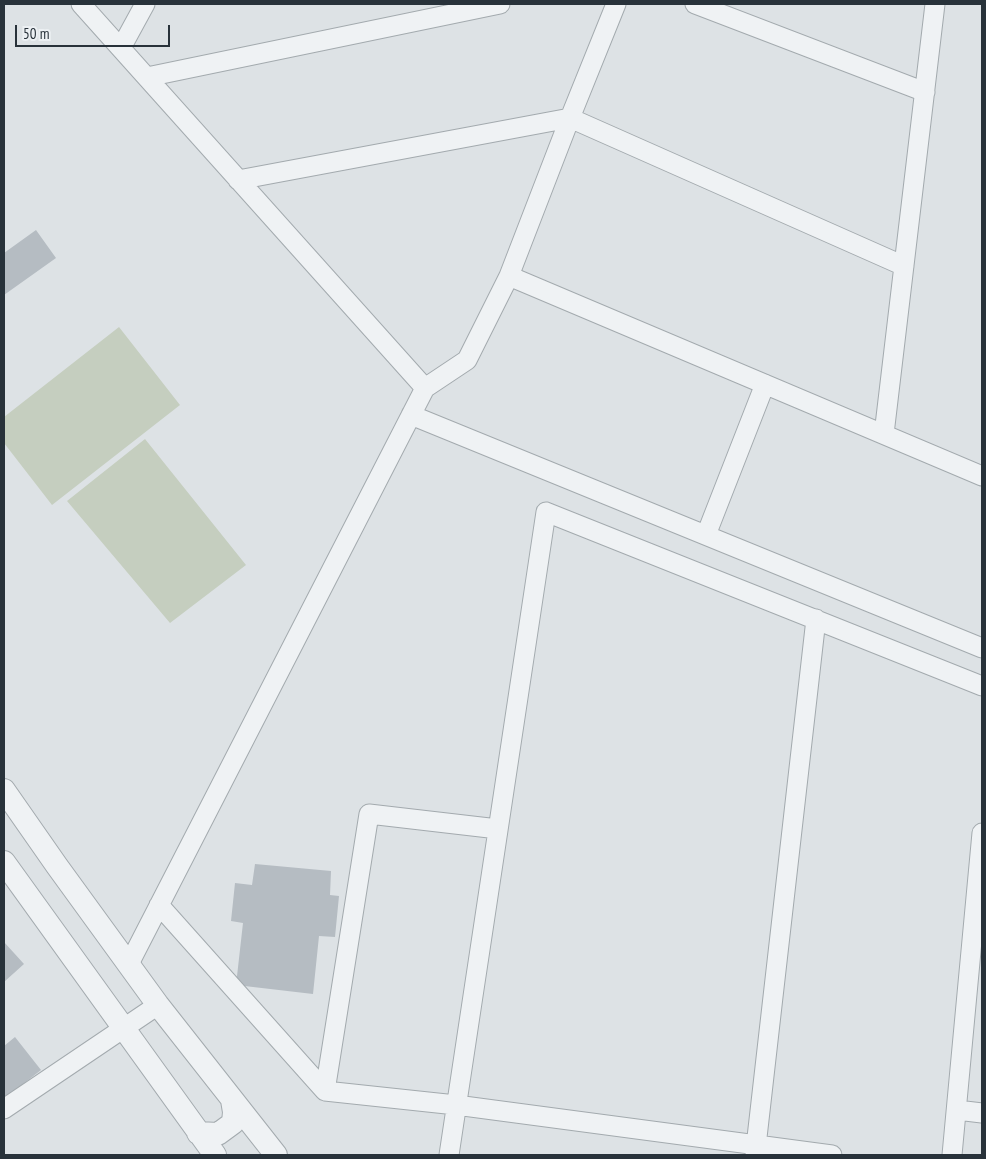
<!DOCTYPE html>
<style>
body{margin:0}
#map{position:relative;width:986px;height:1159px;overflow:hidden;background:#dde2e5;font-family:"PT Sans Narrow",sans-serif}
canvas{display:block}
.frame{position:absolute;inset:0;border:5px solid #28323a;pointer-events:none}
.scale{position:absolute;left:15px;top:25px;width:155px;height:22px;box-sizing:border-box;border:2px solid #28323a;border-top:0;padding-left:6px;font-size:15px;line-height:18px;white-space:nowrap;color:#28323a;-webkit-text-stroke:4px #ecf0f3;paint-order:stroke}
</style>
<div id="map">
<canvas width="986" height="1159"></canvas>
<div class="frame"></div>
<div class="scale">50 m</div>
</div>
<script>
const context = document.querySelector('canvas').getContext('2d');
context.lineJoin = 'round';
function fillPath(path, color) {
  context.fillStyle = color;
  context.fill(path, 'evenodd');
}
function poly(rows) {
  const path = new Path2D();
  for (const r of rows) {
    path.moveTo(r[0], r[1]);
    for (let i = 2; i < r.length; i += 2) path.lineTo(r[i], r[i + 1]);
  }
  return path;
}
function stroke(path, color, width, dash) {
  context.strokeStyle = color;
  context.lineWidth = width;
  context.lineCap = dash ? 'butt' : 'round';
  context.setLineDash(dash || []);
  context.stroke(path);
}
fillPath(poly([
 [119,327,180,405,52,505,4,443,4,417],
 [145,439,246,565,170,623,67,501]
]), '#c5cebf');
fillPath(poly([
 [36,230,56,258,4,295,4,253],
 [255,864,331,871,330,895,339,896,335,937,319,936,313,994,236,985,243,923,231,921,235,883,252,885],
 [4,942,24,964,4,982],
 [15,1037,41,1070,4,1099,4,1046]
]), '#b5bcc2');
const minor = poly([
 [81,4,425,388],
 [695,4,925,92],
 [121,48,145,4],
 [147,77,500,4],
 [238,180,570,118,904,266],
 [509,276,982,476],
 [411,415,982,648],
 [884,434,935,4],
 [706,535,765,384],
 [159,905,325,1091,456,1105,832,1155],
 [129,964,425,388,467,360,509,276,570,118,616,4],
 [325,1091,369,814,498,829],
 [4,1109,158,1005],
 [957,1110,982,1113],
 [449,1155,546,512,982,686],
 [755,1155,816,619],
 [952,1155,982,833]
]);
const tertiary = poly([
 [4,790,57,866,158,1005,276,1155],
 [4,862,215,1155],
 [198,1133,218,1134,233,1123,234,1112,232,1100]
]);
stroke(minor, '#a3aaae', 21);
stroke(tertiary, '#a3aaae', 24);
stroke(minor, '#eff2f4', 19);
stroke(tertiary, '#eff2f4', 22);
</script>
